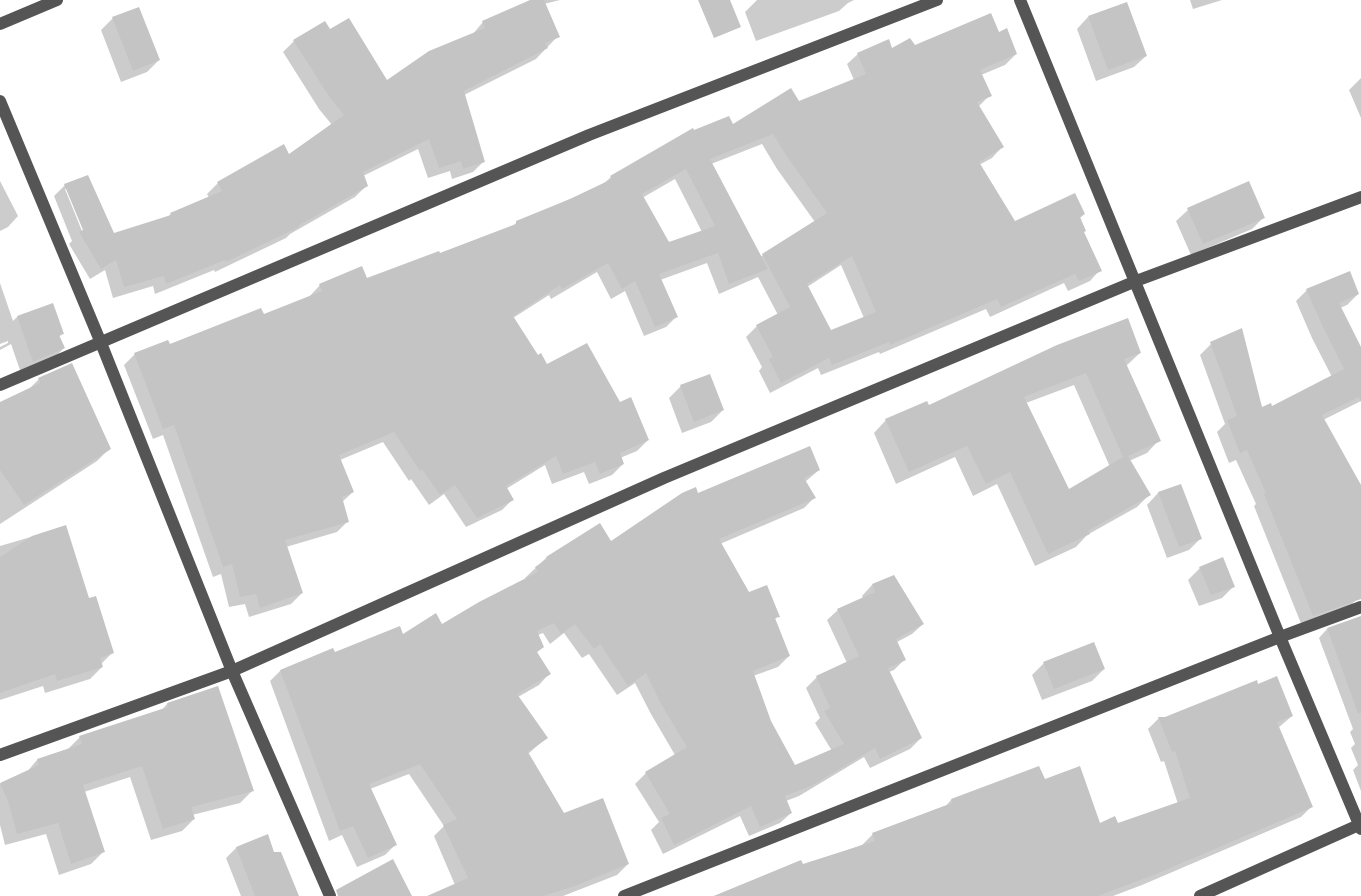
<!DOCTYPE html>
<style>
body{margin:0}
canvas{display:block;background:#fff}
</style>
<canvas width="1361" height="896"></canvas>
<script>
const context = document.querySelector('canvas').getContext('2d');
context.lineJoin = 'round';
function fillPath(path, color) {
  context.fillStyle = color;
  context.fill(path, 'evenodd');
}
function poly(rows) {
  const path = new Path2D();
  for (const r of rows) {
    path.moveTo(r[0], r[1]);
    for (let i = 2; i < r.length; i += 2) path.lineTo(r[i], r[i + 1]);
  }
  return path;
}
function stroke(path, color, width, dash) {
  context.strokeStyle = color;
  context.lineWidth = width;
  context.lineCap = dash ? 'butt' : 'round';
  context.setLineDash(dash || []);
  context.stroke(path);
}
fillPath(poly([
 [531,0,560,0,544,4,558,36,536,59,464,95,484,161,473,172,452,179,450,171,428,178,418,149,363,176,366,186,355,197,290,234,286,238,215,272,214,270,155,294,153,286,113,298,105,270,90,279,69,244,72,241,54,196,65,185,113,234,166,218,171,214,209,198,207,194,218,183,289,156,332,125,319,109,283,52,294,41,330,31,387,82,472,35,483,22],
 [65,189,67,189,87,235,84,236],
 [757,0,854,0,848,3,839,11,756,41,745,12],
 [1190,0,1222,0,1193,9],
 [1088,17,1146,56,1134,67,1096,81,1077,29],
 [113,18,159,60,147,72,121,82,101,30],
 [998,33,1016,54,1005,65,981,75,990,95,978,107,1002,147,992,158,979,165,1014,222,1084,214,1079,219,1083,233,1100,270,1090,281,1068,291,1064,283,990,317,986,309,880,354,879,352,821,375,818,368,770,393,759,371,762,367,746,337,757,326,778,315,758,277,719,294,707,263,660,280,677,316,666,327,644,336,625,291,611,299,597,272,551,299,549,295,513,318,538,357,547,366,619,404,648,440,637,451,620,458,623,464,612,475,589,484,584,472,552,484,545,465,506,489,513,499,502,510,466,527,444,494,429,505,411,479,409,481,383,442,340,460,353,492,342,502,348,521,337,532,286,547,302,593,291,604,249,617,245,604,229,607,221,574,213,577,163,435,153,439,124,365,135,354,169,346,263,316,309,297,320,285,366,280,439,255,512,227,516,223,602,185,611,177,694,132,732,126,798,103,854,80,847,64,858,54,914,47],
 [762,144,777,169,815,222,760,257,711,164],
 [675,179,702,232,669,243,642,198],
 [841,265,864,318,831,331,807,287],
 [1361,78,1361,118,1349,90],
 [0,181,18,216,8,227,0,231],
 [1188,210,1264,217,1252,229,1191,255,1176,221],
 [0,283,13,321,17,317,52,304,63,333,59,337,64,348,52,360,21,373,11,344,0,350,0,347,8,343,8,341,0,344],
 [1307,290,1358,294,1347,305,1340,308,1361,349,1361,401,1323,420,1361,495,1361,563,1357,599,1346,610,1302,626,1254,506,1256,504,1236,460,1229,463,1217,432,1225,424,1200,355,1211,344,1261,408,1271,408,1332,377,1312,338,1296,301],
 [1140,353,1126,366,1159,440,1147,453,1129,461,1149,495,1137,507,1087,535,1076,547,1035,566,997,484,973,496,955,457,896,484,874,433,886,420,929,407],
 [1074,385,1110,467,1068,491,1026,403],
 [39,379,109,449,97,461,0,524,0,404,27,391],
 [681,386,723,410,711,422,682,433,669,398],
 [819,470,805,482,814,498,804,508,720,544,748,593,778,616,774,620,789,656,778,667,753,676,770,721,795,766,832,751,815,723,820,718,806,688,817,677,847,663,827,620,838,610,863,599,862,596,872,585,894,576,923,624,912,634,897,642,904,660,894,670,889,672,921,738,910,749,870,768,864,757,799,796,786,801,791,813,780,823,749,836,740,816,663,854,651,830,659,822,635,784,646,773,675,755,651,714,635,683,617,695,589,654,582,658,564,633,550,644,543,633,538,635,542,647,536,653,549,674,539,685,518,697,546,738,528,754,563,814,628,864,617,875,563,896,430,896,455,885,434,836,444,826,409,774,370,789,396,844,385,855,357,867,342,835,329,841,270,681,280,671,334,654,442,625,526,580,525,578,546,558,600,525,610,543,698,494],
 [1180,485,1201,538,1189,550,1167,558,1147,505,1158,493],
 [65,527,89,600,112,653,101,664,102,667,90,679,45,693,43,686,0,700,0,546],
 [1200,568,1233,587,1222,598,1199,606,1188,580],
 [1361,617,1361,791,1353,770,1358,765,1351,748,1355,744,1350,732,1353,729,1319,638,1327,629],
 [1044,663,1104,669,1092,681,1042,700,1032,675],
 [1258,685,1292,716,1278,728,1312,806,1301,817,1142,885,1113,896,714,896,800,861,802,866,862,845,873,834,944,808,951,800,1039,767,1045,780,1100,825,1117,824,1178,804,1164,761,1161,762,1148,729,1159,718,1166,718],
 [218,687,252,791,240,803,192,815,194,819,182,831,151,840,130,777,84,792,103,852,91,864,59,875,46,834,5,845,0,825,0,784,26,773,37,760,68,749,80,737,161,711,167,704],
 [267,836,273,854,298,896,241,896,226,858,236,848]
]), '#0003');
fillPath(poly([
 [530,0,544,0,560,37,545,43,548,48,464,91,485,162,463,169,461,161,439,168,429,139,363,172,368,186,298,226,299,227,226,262,225,260,166,284,164,276,124,287,116,260,101,269,79,232,83,230,64,184,88,175,114,233,171,215,170,213,222,191,217,182,284,144,289,154,344,115,330,98,293,40,325,21,330,29,349,18,387,80,429,51,485,28,482,21],
 [698,0,730,0,741,27,714,38],
 [1127,2,1147,56,1108,70,1088,16],
 [139,7,160,60,133,71,112,17],
 [991,13,999,32,1007,28,1017,54,980,70,992,96,977,102,1004,147,979,162,1015,221,1075,193,1085,214,1080,217,1086,231,1084,232,1102,271,1079,281,1075,274,1001,307,997,299,890,345,889,342,832,365,829,358,781,383,769,359,773,357,756,325,790,307,762,254,827,213,788,158,773,134,710,159,768,269,729,284,718,253,659,274,678,317,655,327,635,281,622,289,608,263,562,289,560,285,513,316,538,355,541,353,547,364,587,343,620,402,631,397,649,440,620,453,624,464,600,474,595,462,563,474,556,456,506,486,514,500,477,518,455,485,440,495,422,469,420,471,394,432,339,455,354,492,342,497,349,522,285,540,303,593,260,608,256,594,240,597,232,564,223,567,174,425,163,429,134,353,168,340,170,344,261,308,264,314,322,291,319,284,362,266,367,278,439,251,440,253,516,224,516,221,570,199,612,179,610,176,693,128,694,130,729,116,733,124,791,88,799,101,866,74,857,53,889,39,892,48,910,38,915,45],
 [686,169,715,226,669,242,642,194],
 [852,256,876,312,831,330,807,284],
 [1249,181,1265,218,1203,244,1187,208],
 [1350,271,1359,294,1339,303,1361,347,1361,402,1359,397,1322,415,1361,485,1361,599,1313,616,1264,494,1266,493,1247,450,1240,453,1227,420,1237,416,1210,342,1242,328,1262,407,1271,403,1272,406,1344,369,1323,327,1306,289],
 [53,303,64,334,59,335,65,348,33,362,17,316],
 [1128,318,1141,353,1124,359,1161,441,1128,456,1151,495,1088,531,1090,534,1048,554,1010,472,986,484,967,446,909,472,885,419,927,401,929,405,1057,345],
 [1086,373,1123,457,1069,489,1024,397],
 [72,363,111,449,24,505,0,470,0,402,40,383,38,378],
 [710,374,724,410,694,422,680,385],
 [810,446,820,470,804,478,816,498,719,539,749,592,767,585,780,617,775,618,790,656,753,671,771,721,795,765,844,744,824,711,830,708,816,676,859,656,837,609,875,592,872,584,894,575,924,624,896,639,906,660,888,668,922,738,880,759,875,748,811,786,785,796,792,813,760,827,751,806,674,845,661,818,670,814,645,772,687,747,661,704,646,673,628,686,600,644,594,649,575,624,561,634,554,623,537,631,544,647,537,652,551,674,517,694,548,738,528,752,564,813,603,798,629,864,575,886,543,896,427,896,468,878,443,825,457,819,420,764,369,784,397,845,368,858,353,826,340,831,280,670,333,648,335,652,400,626,403,634,436,613,442,624,479,602,538,572,535,567,547,559,546,557,600,523,611,541,682,493,696,487,698,493],
 [1181,484,1202,539,1179,547,1158,492],
 [66,525,89,598,96,596,114,653,100,658,103,667,57,681,55,674,0,693,0,557,32,536],
 [1223,557,1235,587,1211,595,1199,567],
 [1361,616,1361,713,1358,713,1327,628],
 [1094,642,1105,669,1054,689,1043,662],
 [1277,676,1293,716,1277,722,1313,807,1154,875,1098,896,714,896,801,860,803,864,875,841,872,833,952,803,951,799,1039,766,1045,779,1080,766,1100,823,1115,816,1118,823,1190,798,1175,751,1172,752,1158,717,1165,717,1257,680,1258,684],
 [218,686,254,791,191,807,195,819,163,829,142,766,83,785,105,852,71,864,58,823,17,834,8,801,0,783,39,765,37,759,82,744,79,736,168,707,167,703],
 [268,834,274,852,281,852,299,896,255,896,236,847],
 [393,859,412,896,338,896,336,890]
]), '#c4c4c4');
stroke(poly([
 [1020,0,1280,637,1361,829],
 [0,24,57,0],
 [0,101,101,343,232,671,330,896],
 [0,385,589,135,937,0],
 [0,755,232,671,664,478,1136,281,1361,197],
 [624,896,1280,637,1361,607],
 [1200,896,1361,824]
]), '#555', 12);
</script>
